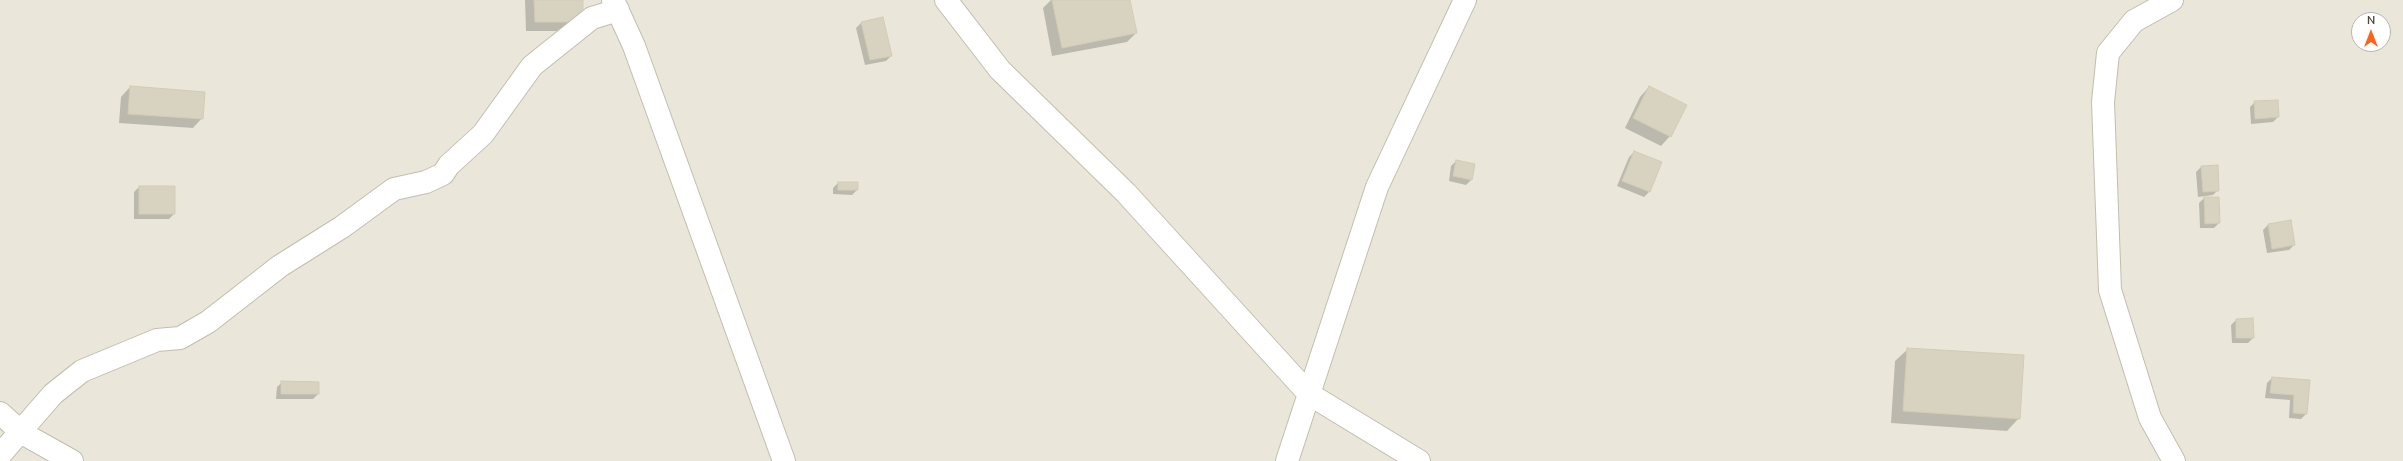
<!DOCTYPE html>
<style>
body{margin:0}
#map{position:relative;width:2403px;height:461px;overflow:hidden;background:#f6f5ec;font-family:"Nunito Sans",sans-serif}
canvas{display:block}
.north{position:absolute;left:2351px;top:12px;width:40px;height:40px;box-sizing:border-box;background:#fff;border:1px solid #b7b5b0;border-radius:50%;rotate:0deg;font-size:11px;font-weight:700;line-height:16px;text-align:center;color:#4b4739}
.north::after{content:'';display:block;margin:auto;width:14px;height:18px;background:#fe621b;clip-path:polygon(50% 0,100% 100%,50% 72%,0 100%)}
</style>
<div id="map">
<canvas width="2403" height="461"></canvas>
<div class="north">N</div>
</div>
<script>
const context = document.querySelector('canvas').getContext('2d');
context.lineJoin = 'round';
function fillPath(path, color) {
  context.fillStyle = color;
  context.fill(path, 'evenodd');
}
function poly(rows) {
  const path = new Path2D();
  for (const r of rows) {
    path.moveTo(r[0], r[1]);
    for (let i = 2; i < r.length; i += 2) path.lineTo(r[i], r[i + 1]);
  }
  return path;
}
function stroke(path, color, width, dash) {
  context.strokeStyle = color;
  context.lineWidth = width;
  context.lineCap = dash ? 'butt' : 'round';
  context.setLineDash(dash || []);
  context.stroke(path);
}
fillPath(poly([
 [0,0,2403,0,2403,461,0,461],
 [2359,20,2383,20,2383,44,2359,44]
]), '#eae7da');
fillPath(poly([
 [525,0,582,0,572,31,526,31],
 [1051,0,1129,0,1136,33,1127,42,1052,56,1043,8],
 [861,23,891,56,886,61,865,65,856,28],
 [130,87,202,118,193,128,119,123,121,97],
 [1649,87,1670,136,1661,146,1625,128,1640,97],
 [2255,102,2278,117,2273,122,2251,124,2250,107],
 [1634,152,1661,163,1649,192,1644,197,1617,186,1629,157],
 [1456,161,1471,180,1466,185,1449,181,1451,166],
 [2201,167,2218,190,2213,195,2198,197,2196,172],
 [838,183,857,190,852,195,833,194,833,188],
 [139,187,174,187,174,214,169,219,134,219,134,192],
 [2204,198,2219,223,2214,228,2200,228,2199,203],
 [2268,225,2294,245,2289,250,2267,253,2263,230],
 [2236,320,2253,338,2248,343,2232,343,2231,325],
 [1908,349,2019,418,2007,431,1891,423,1895,361],
 [2272,378,2309,381,2306,414,2301,419,2289,418,2290,400,2265,398,2267,383],
 [282,382,318,383,318,394,313,399,276,399,277,387]
]), '#0003');
const building = poly([
 [534,0,583,0,583,22,535,22,534,0],
 [1052,0,1130,0,1137,33,1062,48,1052,0],
 [883,17,892,56,870,60,861,22,883,17],
 [130,86,205,92,203,119,128,114,130,86],
 [1649,86,1687,105,1671,137,1633,118,1649,86],
 [2278,100,2279,117,2255,119,2254,101,2278,100],
 [1634,151,1662,162,1650,192,1622,181,1634,151],
 [1456,160,1475,164,1472,180,1453,176,1456,160],
 [2218,165,2219,191,2203,192,2201,166,2218,165],
 [838,182,858,182,858,190,838,190,838,182],
 [139,186,175,186,175,214,139,214,139,186],
 [2204,197,2219,197,2220,223,2205,224,2204,197],
 [2291,220,2295,245,2272,249,2268,224,2291,220],
 [2253,318,2254,338,2236,338,2236,319,2253,318],
 [1907,348,2024,355,2020,419,1903,411,1907,348],
 [2272,377,2310,380,2307,414,2293,413,2294,395,2270,393,2272,377],
 [281,381,319,382,319,394,281,394,281,381]
]);
fillPath(building, '#d8d3c1');
stroke(building, '#d3ccb4', 1);
const minor = poly([
 [613,0,634,46,784,461],
 [946,0,1000,70,1126,193,1309,394,1419,461],
 [2172,0,2134,21,2108,53,2103,102,2110,290,2150,418,2174,461],
 [0,413,22,433,72,461],
 [0,455,53,394,82,371,157,340,180,338,208,322,280,266,342,227,394,189,426,182,443,174,449,165,483,134,532,66,592,18,618,10],
 [1287,461,1377,187,1465,0]
]);
stroke(minor, '#c2beae', 24);
stroke(minor, '#fff', 22);
</script>
